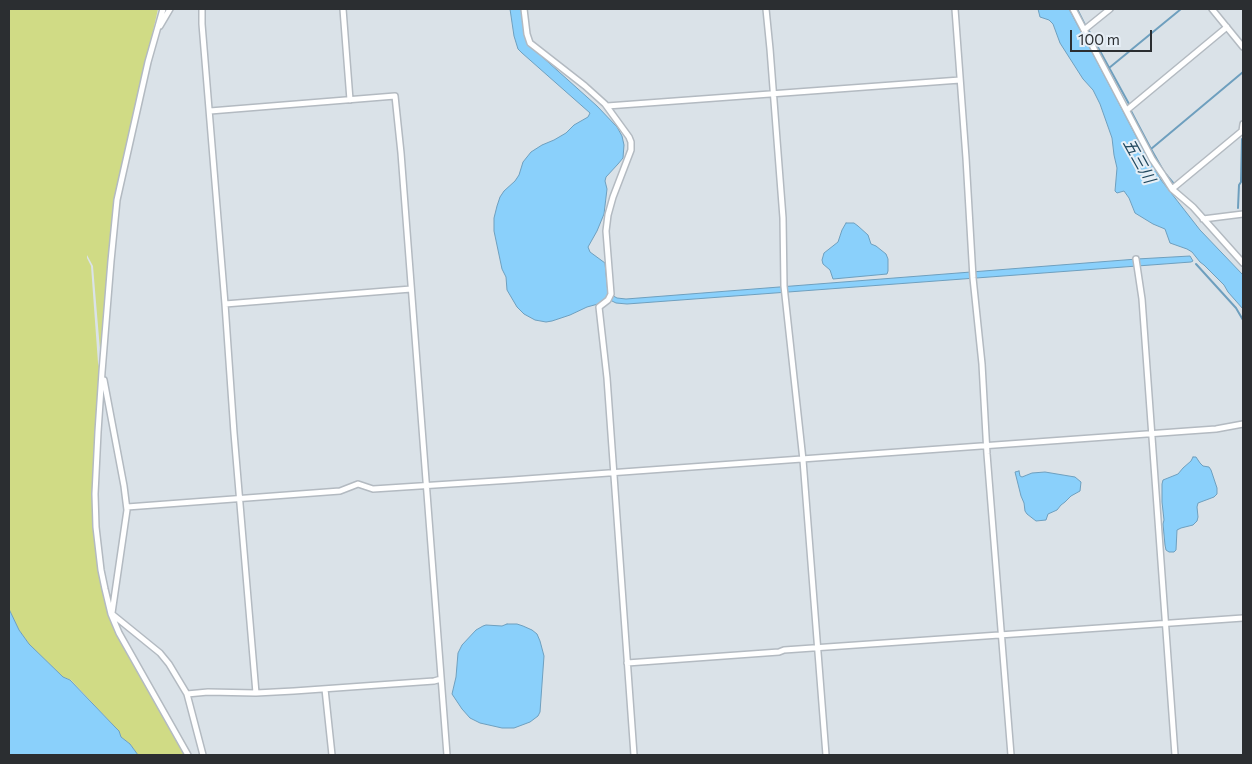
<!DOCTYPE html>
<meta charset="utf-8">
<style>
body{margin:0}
#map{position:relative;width:1252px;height:764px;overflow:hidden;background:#dae2e8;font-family:Commissioner,sans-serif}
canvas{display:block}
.frame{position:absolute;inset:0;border:10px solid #2b2e31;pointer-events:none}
.scale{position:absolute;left:1070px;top:30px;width:82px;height:22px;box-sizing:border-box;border:2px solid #2b2e31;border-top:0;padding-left:6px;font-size:15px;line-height:18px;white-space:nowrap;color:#2b2e31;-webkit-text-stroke:4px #e7eff6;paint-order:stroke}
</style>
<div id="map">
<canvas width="1252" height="764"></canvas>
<div class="frame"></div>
<div class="scale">100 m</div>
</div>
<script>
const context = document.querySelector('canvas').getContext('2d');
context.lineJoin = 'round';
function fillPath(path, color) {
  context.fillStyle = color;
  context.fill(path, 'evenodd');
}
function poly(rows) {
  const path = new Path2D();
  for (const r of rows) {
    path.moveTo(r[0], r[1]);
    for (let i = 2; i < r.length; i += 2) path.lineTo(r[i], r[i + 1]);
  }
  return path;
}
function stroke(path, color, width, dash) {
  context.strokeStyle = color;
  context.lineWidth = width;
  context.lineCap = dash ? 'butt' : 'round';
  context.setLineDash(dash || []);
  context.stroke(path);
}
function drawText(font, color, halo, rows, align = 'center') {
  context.font = font + ' Commissioner,"Noto Sans JP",sans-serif';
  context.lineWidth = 4;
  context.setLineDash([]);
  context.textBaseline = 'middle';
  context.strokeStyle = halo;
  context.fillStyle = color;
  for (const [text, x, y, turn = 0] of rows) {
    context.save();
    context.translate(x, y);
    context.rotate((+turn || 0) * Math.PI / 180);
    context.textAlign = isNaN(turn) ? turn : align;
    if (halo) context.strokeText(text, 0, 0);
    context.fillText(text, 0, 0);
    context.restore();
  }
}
fillPath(poly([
 [9,9,158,9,124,157,115,200,108,264,101,362,93,266,87,255,87,258,91,266,98,363,100,370,95,432,92,493,94,527,104,600,116,634,185,755,138,755,130,744,121,737,119,731,115,727,71,680,63,677,29,644,19,630,9,609]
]), '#d0db85');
const water = poly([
 [510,9,521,9,525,37,529,45,597,106,617,127,622,136,624,145,623,158,618,164,606,177,605,181,607,189,604,214,597,231,588,247,590,252,605,263,608,293,617,298,626,299,1137,259,1190,256,1193,261,1191,262,627,304,616,303,606,298,598,304,587,307,570,315,552,321,546,322,535,320,524,314,517,307,507,290,506,277,502,269,494,231,494,218,497,206,500,197,504,191,515,181,519,175,523,162,531,152,542,145,554,140,566,133,574,125,588,117,590,113,522,53,518,49,514,36,510,9],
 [1038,9,1069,9,1111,88,1139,142,1161,180,1200,230,1243,275,1243,309,1228,292,1224,285,1204,265,1200,262,1192,252,1187,249,1170,243,1165,229,1153,224,1135,213,1129,198,1124,191,1117,193,1115,191,1117,168,1114,155,1112,138,1100,104,1093,90,1083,79,1060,43,1053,24,1049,20,1040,17,1038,9],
 [846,223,854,223,858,226,868,235,871,244,876,246,886,254,888,259,888,271,887,274,833,279,830,270,823,264,822,260,824,253,838,242,842,230,846,223],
 [1193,457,1196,457,1200,463,1203,466,1209,467,1211,470,1217,488,1217,494,1214,497,1198,503,1197,507,1198,517,1197,521,1193,525,1181,528,1177,530,1176,550,1174,552,1169,552,1166,550,1165,545,1163,524,1164,520,1162,502,1162,484,1163,480,1178,474,1183,468,1191,461,1193,457],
 [1019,471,1020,476,1022,477,1032,473,1045,472,1075,477,1081,482,1080,491,1071,496,1065,502,1061,505,1057,510,1048,514,1046,520,1036,521,1027,514,1025,511,1024,503,1021,496,1015,472,1019,471],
 [9,609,19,630,29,644,63,677,70,680,115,727,119,731,121,737,130,744,138,755,9,755,9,609],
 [507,624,517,624,523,626,532,630,537,634,540,641,544,656,540,712,538,716,530,722,514,728,502,728,480,723,470,718,462,709,452,694,456,677,458,653,462,645,476,630,483,626,486,625,502,626,507,624]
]);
fillPath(water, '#8ad0fb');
stroke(water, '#6e9fbe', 1);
stroke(poly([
 [1077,9,1085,25],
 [1089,31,1129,104],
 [1109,68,1181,9],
 [1131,111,1151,149,1164,172,1174,184],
 [1151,149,1243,72],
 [1238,208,1239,185,1241,182,1242,139],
 [1196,264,1236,308,1243,320]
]), '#6e9fbe', 2);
const minor = poly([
 [163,9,148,62,117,200,111,261,102,372,98,432,95,494,96,527,101,570,105,589,111,614,119,633,188,755],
 [202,9,202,24,225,304,234,433,256,693],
 [343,9,350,100],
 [524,9,527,34,530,43,585,86,605,104,629,137,631,142,631,150,613,197,608,215,606,231,611,294,608,300,599,307,607,378,634,755],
 [766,9,770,49,783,218,784,286,803,460,826,755],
 [955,9,966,158,973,278,982,364,987,454,1011,755],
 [1073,9,1152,159,1163,175,1172,189,1193,207,1243,263],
 [1212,9,1243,47],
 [160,26,170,9],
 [1084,30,1110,9],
 [607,106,960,80],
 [1127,110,1227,27],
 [210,111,395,96,401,153,447,755],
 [1172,189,1242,131,1243,124],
 [1203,219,1243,214],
 [1136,259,1142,299,1175,755],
 [225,304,411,289],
 [104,380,124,486,127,510,112,613],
 [127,507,340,491,358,484,373,489,512,480,1188,431,1216,429,1243,424],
 [112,614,160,653,169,664,187,694,203,755],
 [627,663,779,652,784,650,1243,618],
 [325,689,332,755],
 [187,694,208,692,256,693,294,691,434,681,441,679]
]);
stroke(minor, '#b3bac1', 8);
stroke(minor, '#fff', 5);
drawText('italic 16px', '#21485e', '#e7eff6', [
 ["五三川",1139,161,61]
]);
</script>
